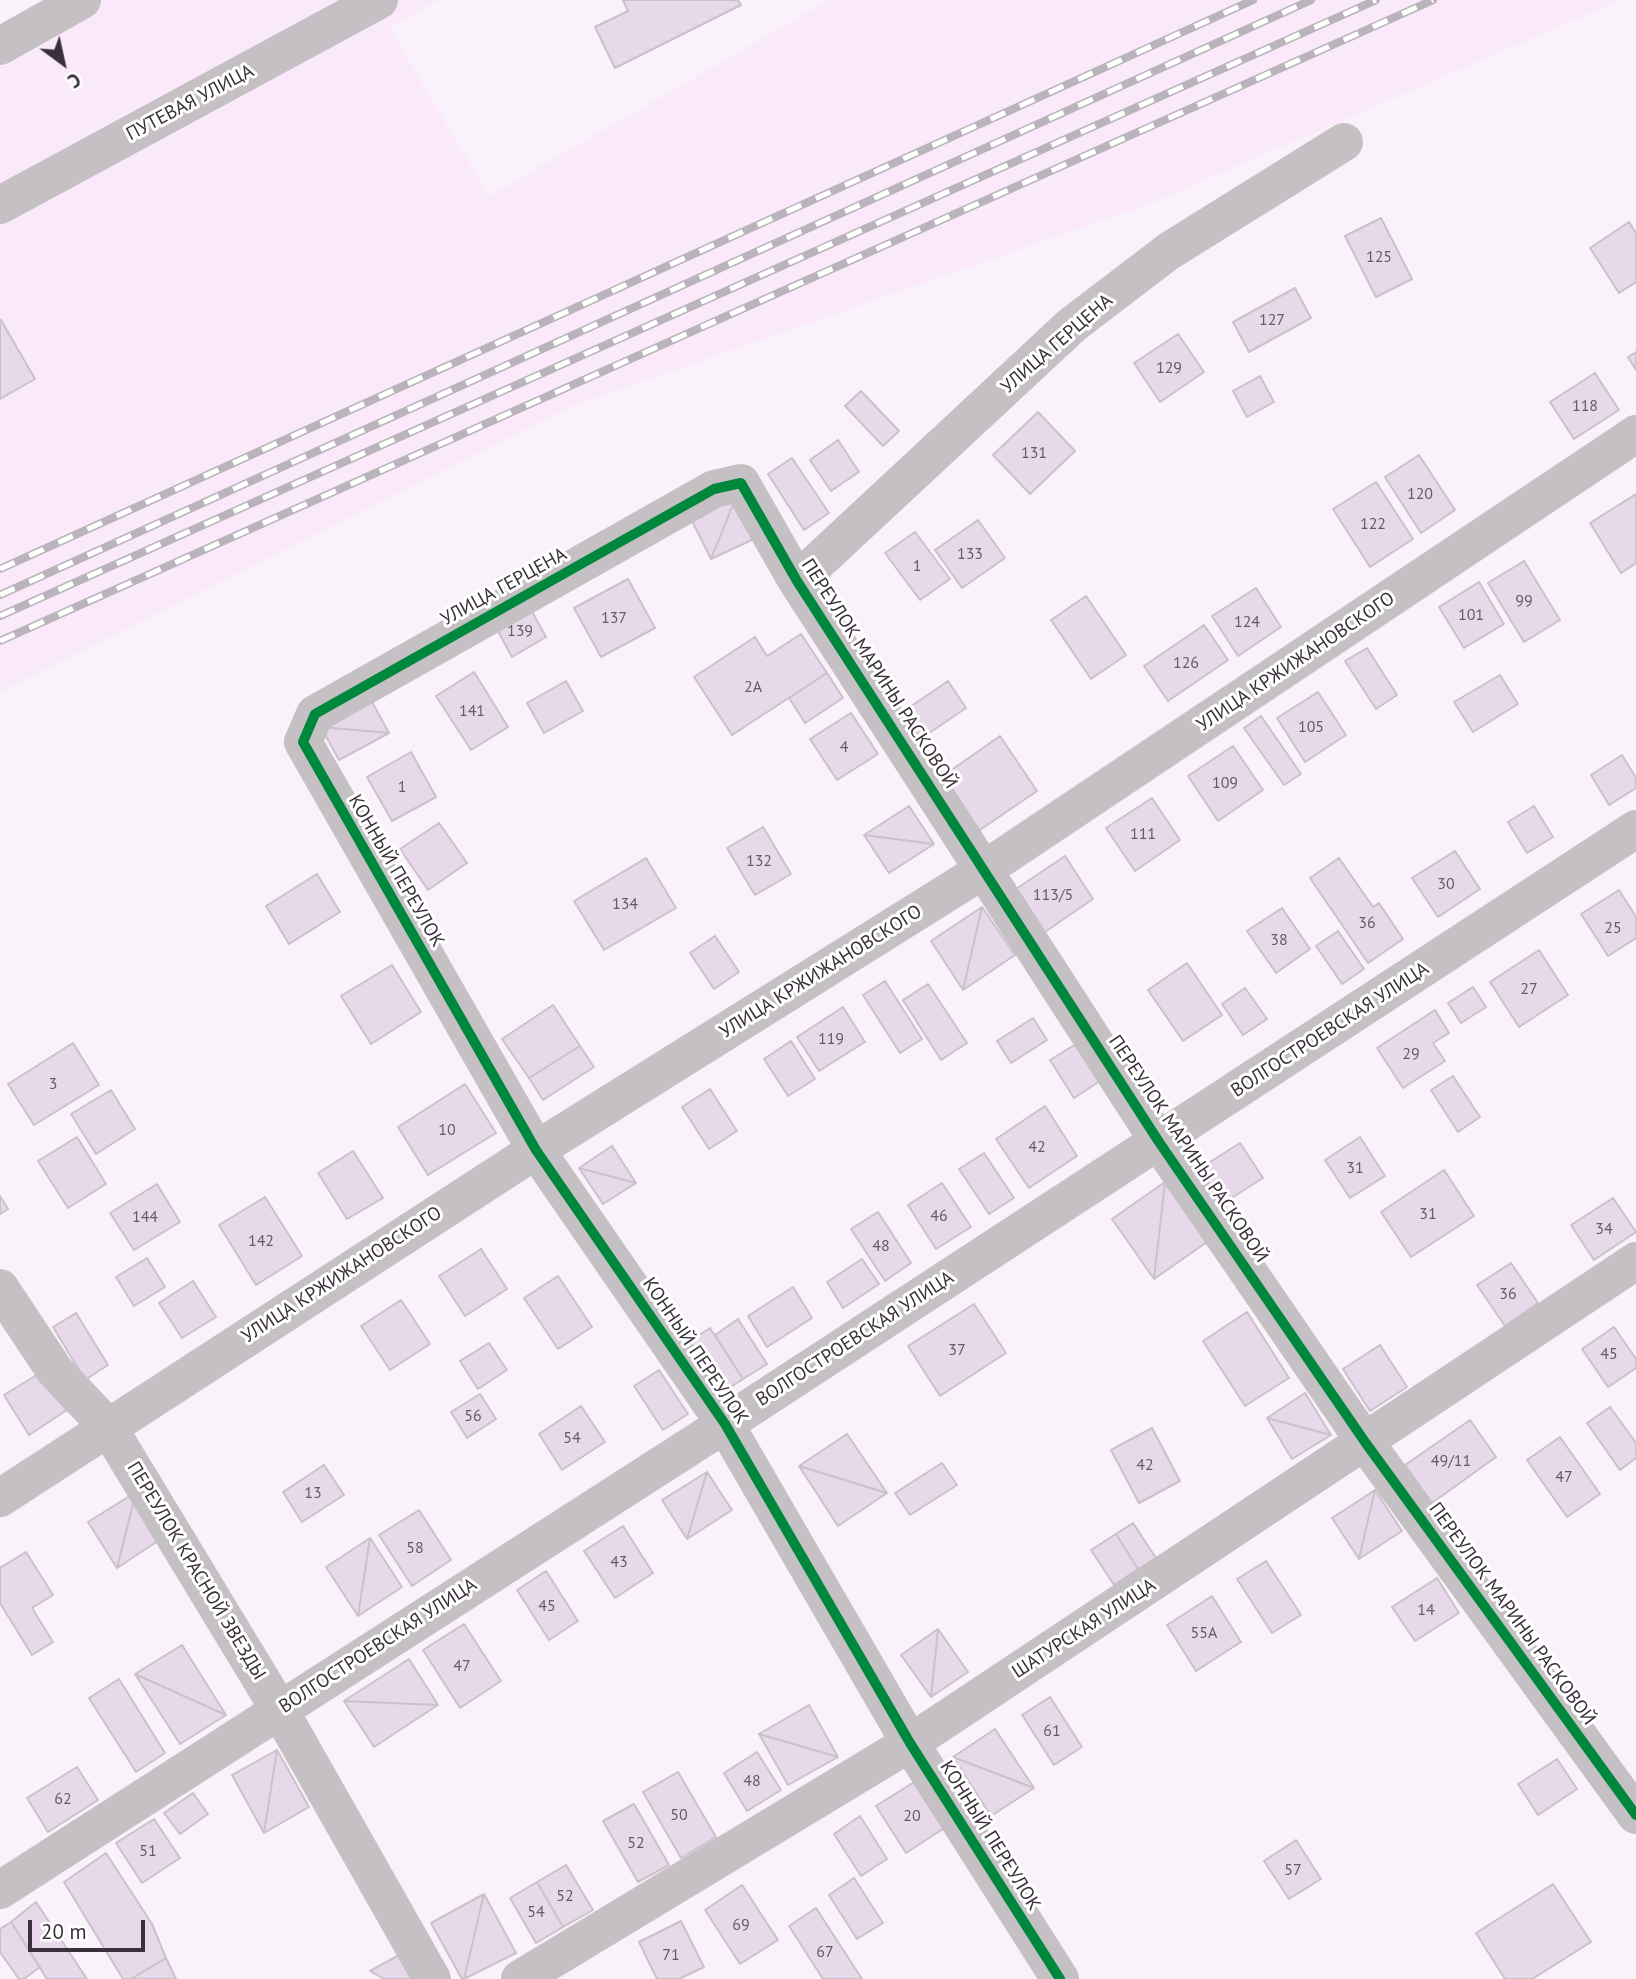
<!DOCTYPE html>
<meta charset="utf-8">
<style>
body{margin:0}
#map{position:relative;width:1636px;height:1979px;overflow:hidden;background:#faf2fa;font-family:"PT Sans",sans-serif}
canvas{display:block}
.north{position:absolute;left:28px;top:28px;width:70px;height:70px;-webkit-text-stroke:5px #fff;paint-order:stroke;rotate:147deg;font-size:19px;font-weight:700;line-height:28px;text-align:center;color:#3a303b}
.north::after{content:'';display:block;margin:auto;width:24px;height:32px;background:#3a303b;clip-path:polygon(50% 0,100% 100%,50% 72%,0 100%)}
.scale{position:absolute;left:28px;top:1920px;width:117px;height:32px;box-sizing:border-box;border:4px solid #3a303b;border-top:0;padding-left:9px;font-size:21px;line-height:24px;white-space:nowrap;color:#3a303b;-webkit-text-stroke:5px #fff;paint-order:stroke}
</style>
<div id="map">
<canvas width="1636" height="1979"></canvas>
<div class="north">С</div>
<div class="scale">20 m</div>
</div>
<script>
const context = document.querySelector('canvas').getContext('2d');
context.lineJoin = 'round';
function fillPath(path, color) {
  context.fillStyle = color;
  context.fill(path, 'evenodd');
}
function poly(rows) {
  const path = new Path2D();
  for (const r of rows) {
    path.moveTo(r[0], r[1]);
    for (let i = 2; i < r.length; i += 2) path.lineTo(r[i], r[i + 1]);
  }
  return path;
}
function stroke(path, color, width, dash) {
  context.strokeStyle = color;
  context.lineWidth = width;
  context.lineCap = dash ? 'butt' : 'round';
  context.setLineDash(dash || []);
  context.stroke(path);
}
function drawText(font, color, halo, rows, align = 'center') {
  context.font = font + ' "PT Sans",sans-serif';
  context.lineWidth = 6;
  context.setLineDash([]);
  context.textBaseline = 'middle';
  context.strokeStyle = halo;
  context.fillStyle = color;
  for (const [text, x, y, turn = 0] of rows) {
    context.save();
    context.translate(x, y);
    context.rotate((+turn || 0) * Math.PI / 180);
    context.textAlign = isNaN(turn) ? turn : align;
    if (halo) context.strokeText(text, 0, 0);
    context.fillText(text, 0, 0);
    context.restore();
  }
}
fillPath(poly([
 [87,0,438,0,390,28,489,196,829,0,1621,0,1152,203,573,406,0,692,0,48]
]), '#fae9fb');
const building = poly([
 [623,0,738,0,741,5,615,68,595,27,628,11,623,0],
 [1381,218,1412,279,1376,297,1345,236,1381,218],
 [1629,222,1636,233,1636,282,1619,293,1590,248,1629,222],
 [1295,288,1311,318,1249,352,1233,322,1295,288],
 [1,320,35,379,0,399,0,321,1,320],
 [1178,334,1204,372,1160,402,1134,363,1178,334],
 [1636,352,1636,370,1628,357,1636,352],
 [1595,373,1619,410,1574,439,1550,402,1595,373],
 [1260,376,1274,402,1247,417,1233,391,1260,376],
 [861,391,899,431,883,446,845,406,861,391],
 [1038,412,1075,451,1030,494,993,455,1038,412],
 [838,440,859,472,831,491,810,460,838,440],
 [1419,455,1455,510,1421,533,1385,477,1419,455],
 [792,458,829,513,804,530,768,474,792,458],
 [1376,482,1413,539,1370,567,1333,509,1376,482],
 [1636,494,1636,563,1621,573,1590,523,1636,494],
 [736,497,756,538,711,559,736,497],
 [736,497,711,559,691,519,736,497],
 [978,520,1005,558,962,588,935,550,978,520],
 [915,532,950,579,920,600,885,553,915,532],
 [1524,561,1560,620,1524,642,1488,583,1524,561],
 [628,579,655,628,601,657,574,608,628,579],
 [1479,582,1504,624,1464,648,1439,607,1479,582],
 [1256,588,1281,627,1238,656,1212,616,1256,588],
 [1086,596,1126,655,1091,679,1051,620,1086,596],
 [528,604,546,637,512,657,494,624,528,604],
 [1204,625,1228,660,1168,701,1144,666,1204,625],
 [801,634,827,673,732,735,694,677,755,637,767,656,801,634],
 [1367,648,1397,695,1376,709,1345,661,1367,648],
 [474,672,508,727,471,750,436,696,474,672],
 [827,673,843,698,805,723,789,698,827,673],
 [1500,675,1518,704,1473,732,1454,702,1500,675],
 [566,681,583,711,544,733,527,703,566,681],
 [948,681,966,708,919,740,901,713,948,681],
 [1318,692,1346,735,1305,762,1277,718,1318,692],
 [371,700,389,733,321,727,371,700],
 [851,713,878,754,837,780,810,739,851,713],
 [1261,716,1301,774,1284,785,1244,728,1261,716],
 [321,727,389,733,339,760,321,727],
 [1000,736,1037,791,977,832,940,778,1000,736],
 [1233,746,1263,790,1218,821,1188,776,1233,746],
 [411,752,436,797,392,821,367,777,411,752],
 [1622,755,1636,778,1636,788,1609,805,1591,775,1622,755],
 [1152,798,1180,840,1135,871,1106,828,1152,798],
 [909,806,934,844,864,835,909,806],
 [1534,806,1553,837,1527,853,1508,822,1534,806],
 [439,823,467,863,428,890,400,849,439,823],
 [763,827,791,874,755,895,727,848,763,827],
 [864,835,934,844,889,873,864,835],
 [1455,851,1480,889,1438,917,1412,878,1455,851],
 [1065,856,1093,899,1042,934,1013,891,1065,856],
 [646,858,676,908,604,950,574,901,646,858],
 [1339,858,1373,907,1379,903,1403,939,1368,963,1310,878,1339,858],
 [317,874,340,912,289,944,266,906,317,874],
 [1619,890,1636,917,1636,938,1608,956,1581,914,1619,890],
 [982,907,963,990,931,941,982,907],
 [982,907,1015,955,963,990,982,907],
 [1282,908,1310,949,1276,973,1247,931,1282,908],
 [1338,931,1364,969,1342,984,1316,946,1338,931],
 [715,936,739,972,714,989,690,953,715,936],
 [1539,950,1568,995,1519,1027,1490,982,1539,950],
 [1187,963,1222,1015,1183,1041,1148,990,1187,963],
 [392,965,421,1012,371,1044,341,996,392,965],
 [885,981,922,1039,900,1053,863,995,885,981],
 [928,984,967,1043,941,1060,903,1000,928,984],
 [1473,987,1486,1007,1461,1023,1448,1003,1473,987],
 [1245,988,1267,1019,1243,1035,1222,1004,1245,988],
 [553,1005,580,1046,529,1078,502,1039,553,1005],
 [843,1007,865,1042,819,1071,797,1037,843,1007],
 [1435,1010,1449,1033,1433,1043,1445,1061,1403,1088,1377,1048,1435,1010],
 [1033,1018,1047,1040,1011,1063,997,1041,1033,1018],
 [791,1041,815,1079,788,1096,764,1059,791,1041],
 [73,1043,99,1085,34,1125,8,1084,73,1043],
 [1076,1044,1100,1081,1074,1098,1050,1060,1076,1044],
 [580,1046,594,1067,543,1100,529,1078,580,1046],
 [1453,1076,1480,1117,1458,1132,1431,1090,1453,1076],
 [465,1084,496,1133,428,1175,398,1127,465,1084],
 [710,1089,737,1131,709,1149,682,1107,710,1089],
 [111,1090,135,1129,96,1154,71,1114,111,1090],
 [1045,1106,1077,1156,1029,1188,996,1139,1045,1106],
 [77,1137,106,1184,68,1208,38,1161,77,1137],
 [1360,1137,1385,1176,1350,1198,1325,1160,1360,1137],
 [1240,1143,1263,1178,1222,1204,1199,1169,1240,1143],
 [612,1146,636,1183,579,1168,612,1146],
 [353,1151,383,1198,347,1219,318,1173,353,1151],
 [984,1153,1014,1198,989,1214,959,1169,984,1153],
 [579,1168,636,1183,603,1204,579,1168],
 [1444,1170,1474,1216,1411,1257,1381,1212,1444,1170],
 [1165,1182,1207,1242,1154,1279,1165,1182],
 [1165,1182,1154,1279,1112,1219,1165,1182],
 [942,1183,971,1227,936,1249,908,1205,942,1183],
 [157,1184,180,1222,134,1250,110,1213,157,1184],
 [0,1196,8,1209,0,1214,0,1196],
 [265,1197,302,1256,256,1285,219,1225,265,1197],
 [1613,1198,1636,1232,1594,1260,1571,1225,1613,1198],
 [878,1212,911,1263,885,1281,851,1229,878,1212],
 [481,1249,507,1289,465,1316,439,1276,481,1249],
 [147,1258,165,1287,134,1306,116,1277,147,1258],
 [862,1259,879,1284,843,1308,827,1282,862,1259],
 [1511,1263,1538,1303,1505,1326,1477,1285,1511,1263],
 [558,1276,592,1327,558,1349,524,1298,558,1276],
 [193,1281,216,1317,182,1338,159,1303,193,1281],
 [793,1287,812,1318,767,1347,748,1316,793,1287],
 [401,1300,430,1344,390,1370,361,1326,401,1300],
 [974,1304,1006,1353,940,1396,908,1346,974,1304],
 [1247,1312,1289,1378,1245,1406,1203,1341,1247,1312],
 [76,1313,108,1365,85,1380,53,1327,76,1313],
 [738,1319,767,1364,743,1379,715,1335,738,1319],
 [1614,1327,1636,1359,1636,1368,1608,1387,1582,1349,1614,1327],
 [710,1328,743,1379,723,1392,690,1341,710,1328],
 [489,1343,507,1370,478,1389,460,1361,489,1343],
 [1380,1345,1407,1387,1370,1411,1343,1369,1380,1345],
 [659,1370,688,1414,663,1430,634,1386,659,1370],
 [43,1371,67,1410,29,1435,4,1395,43,1371],
 [1305,1393,1331,1435,1267,1418,1305,1393],
 [480,1394,496,1419,467,1438,451,1412,480,1394],
 [581,1406,605,1442,562,1470,539,1434,581,1406],
 [1610,1407,1636,1443,1636,1458,1620,1470,1587,1423,1610,1407],
 [1267,1418,1331,1435,1292,1459,1267,1418],
 [1470,1420,1496,1457,1432,1503,1405,1465,1470,1420],
 [1152,1428,1180,1481,1139,1503,1111,1450,1152,1428],
 [847,1434,887,1493,799,1466,847,1434],
 [1560,1437,1600,1494,1567,1517,1527,1460,1560,1437],
 [942,1463,957,1485,910,1515,895,1493,942,1463],
 [324,1465,344,1495,302,1522,283,1492,324,1465],
 [799,1466,887,1493,838,1526,799,1466],
 [707,1472,732,1510,687,1539,707,1472],
 [707,1472,687,1539,662,1500,707,1472],
 [1375,1490,1402,1531,1359,1559,1375,1490],
 [1375,1490,1359,1559,1332,1518,1375,1490],
 [136,1492,164,1537,117,1568,136,1492],
 [136,1492,117,1568,88,1522,136,1492],
 [419,1510,451,1560,412,1586,379,1535,419,1510],
 [1133,1523,1156,1558,1138,1569,1116,1534,1133,1523],
 [623,1526,653,1573,615,1598,584,1551,623,1526],
 [1116,1534,1138,1569,1114,1585,1091,1550,1116,1534],
 [370,1538,358,1616,326,1567,370,1538],
 [370,1538,402,1587,358,1616,370,1538],
 [26,1552,53,1595,32,1608,53,1642,32,1655,0,1603,0,1568,26,1552],
 [1266,1561,1301,1615,1272,1633,1237,1579,1266,1561],
 [546,1571,578,1621,549,1640,517,1590,546,1571],
 [1437,1578,1459,1613,1415,1641,1392,1607,1437,1578],
 [1212,1596,1241,1642,1196,1671,1167,1625,1212,1596],
 [464,1624,501,1681,460,1708,423,1650,464,1624],
 [938,1629,968,1672,931,1697,938,1629],
 [938,1629,931,1697,901,1655,938,1629],
 [182,1645,226,1715,135,1674,182,1645],
 [409,1659,438,1705,344,1701,409,1659],
 [135,1674,226,1715,180,1744,135,1674],
 [119,1679,165,1753,136,1772,89,1698,119,1679],
 [1050,1697,1082,1747,1054,1765,1022,1715,1050,1697],
 [344,1701,438,1705,374,1747,344,1701],
 [809,1705,838,1757,759,1734,809,1705],
 [995,1729,1034,1788,953,1757,995,1729],
 [759,1734,838,1757,788,1785,759,1734],
 [277,1750,309,1807,264,1833,277,1750],
 [277,1750,264,1833,232,1775,277,1750],
 [757,1752,781,1790,747,1811,724,1773,757,1752],
 [953,1757,1034,1788,991,1816,953,1757],
 [1557,1759,1577,1789,1538,1815,1518,1784,1557,1759],
 [77,1767,98,1800,48,1832,27,1798,77,1767],
 [678,1772,716,1837,681,1858,643,1792,678,1772],
 [919,1779,949,1825,906,1853,876,1806,919,1779],
 [193,1793,208,1814,180,1834,164,1813,193,1793],
 [634,1804,669,1865,638,1882,603,1821,634,1804],
 [860,1816,887,1859,861,1876,834,1834,860,1816],
 [154,1819,180,1858,142,1883,116,1843,154,1819],
 [1296,1840,1321,1879,1289,1899,1264,1861,1296,1840],
 [106,1853,152,1924,166,1958,131,1979,123,1979,64,1882,106,1853],
 [566,1865,593,1910,563,1927,537,1882,566,1865],
 [854,1878,883,1923,857,1939,829,1895,854,1878],
 [537,1882,563,1927,536,1943,510,1898,537,1882],
 [1553,1884,1591,1942,1532,1979,1505,1979,1476,1933,1553,1884],
 [742,1885,778,1940,740,1964,705,1910,742,1885],
 [484,1894,464,1979,462,1979,431,1923,484,1894],
 [484,1894,516,1953,464,1979,484,1894],
 [36,1902,87,1979,47,1979,11,1922,36,1902],
 [816,1908,862,1979,823,1979,789,1926,816,1908],
 [681,1921,704,1967,679,1979,657,1979,639,1942,681,1921],
 [11,1922,40,1967,24,1979,19,1979,0,1952,0,1929,11,1922],
 [401,1954,414,1979,384,1979,370,1971,401,1954],
 [166,1958,176,1979,131,1979,166,1958]
]);
fillPath(building, '#e8d9ea');
stroke(building, '#cac1ca', 2);
stroke(poly([
 [0,46,82,0],
 [0,205,379,0],
 [797,581,1072,325,1169,251,1344,142],
 [0,1288,55,1371,108,1427,279,1709,432,1979],
 [0,1498,536,1150,985,869,1636,434],
 [0,1890,725,1424,1636,829],
 [520,1979,910,1743,1636,1261],
 [1060,1979,910,1743,725,1424,536,1150,303,742,315,714,714,489,741,483,797,581,1159,1142,1365,1442,1636,1815]
]), '#c4c0c4', 38);
const rail = poly([
 [0,569,1253,0],
 [0,595,1311,0],
 [0,616,1376,0],
 [0,641,1433,0]
]);
stroke(rail, '#b9b4b9', 8);
stroke(rail, '#fff', 5, [16]);
stroke(poly([
 [1060,1979,910,1743,725,1424,536,1150,303,742,315,714,714,489,741,483,797,581,1159,1142,1365,1442,1636,1815]
]), '#00873e', 10);
drawText('16px', '#665a67', null, [
 ["125",1379,257],
 ["127",1272,320],
 ["129",1169,368],
 ["118",1585,406],
 ["131",1034,453],
 ["120",1420,494],
 ["122",1373,524],
 ["133",970,554],
 ["1",917,566],
 ["99",1524,601],
 ["101",1471,615],
 ["137",614,618],
 ["124",1247,622],
 ["139",520,631],
 ["126",1186,663],
 ["2А",753,687],
 ["141",472,711],
 ["105",1311,727],
 ["4",844,747],
 ["109",1225,783],
 ["1",402,787],
 ["111",1143,834],
 ["132",759,861],
 ["30",1446,884],
 ["113/5",1053,895],
 ["134",625,904],
 ["36",1367,923],
 ["25",1613,928],
 ["38",1279,940],
 ["27",1529,989],
 ["119",831,1039],
 ["29",1411,1054],
 ["3",53,1084],
 ["10",447,1130],
 ["42",1037,1147],
 ["31",1355,1168],
 ["31",1428,1214],
 ["46",939,1216],
 ["144",145,1217],
 ["34",1604,1229],
 ["142",261,1241],
 ["48",881,1246],
 ["36",1508,1294],
 ["37",957,1350],
 ["45",1609,1354],
 ["56",473,1416],
 ["54",572,1438],
 ["49/11",1451,1461],
 ["42",1145,1465],
 ["47",1564,1477],
 ["13",313,1493],
 ["58",415,1548],
 ["43",619,1562],
 ["45",547,1606],
 ["14",1426,1610],
 ["55А",1204,1633],
 ["47",462,1666],
 ["61",1052,1731],
 ["48",752,1781],
 ["62",63,1799],
 ["50",679,1815],
 ["20",912,1816],
 ["52",636,1843],
 ["51",148,1851],
 ["57",1293,1870],
 ["52",565,1896],
 ["54",536,1912],
 ["69",741,1925],
 ["67",825,1952],
 ["71",671,1955]
]);
drawText('19px', '#3a303b', '#fff', [
 ["ПУТЕВАЯ УЛИЦА",190,103,-28],
 ["УЛИЦА ГЕРЦЕНА",1057,344,-41],
 ["УЛИЦА ГЕРЦЕНА",504,587,-29],
 ["УЛИЦА КРЖИЖАНОВСКОГО",1296,662,-34],
 ["ПЕРЕУЛОК МАРИНЫ РАСКОВОЙ",879,674,57],
 ["КОННЫЙ ПЕРЕУЛОК",396,871,60],
 ["УЛИЦА КРЖИЖАНОВСКОГО",821,972,-32],
 ["ВОЛГОСТРОЕВСКАЯ УЛИЦА",1330,1030,-33],
 ["ПЕРЕУЛОК МАРИНЫ РАСКОВОЙ",1188,1149,56],
 ["УЛИЦА КРЖИЖАНОВСКОГО",342,1275,-33],
 ["ВОЛГОСТРОЕВСКАЯ УЛИЦА",855,1339,-33],
 ["КОННЫЙ ПЕРЕУЛОК",695,1351,56],
 ["ПЕРЕУЛОК КРАСНОЙ ЗВЕЗДЫ",196,1571,59],
 ["ПЕРЕУЛОК МАРИНЫ РАСКОВОЙ",1512,1614,54],
 ["ШАТУРСКАЯ УЛИЦА",1084,1629,-33],
 ["ВОЛГОСТРОЕВСКАЯ УЛИЦА",378,1646,-33],
 ["КОННЫЙ ПЕРЕУЛОК",990,1836,58]
]);
</script>
